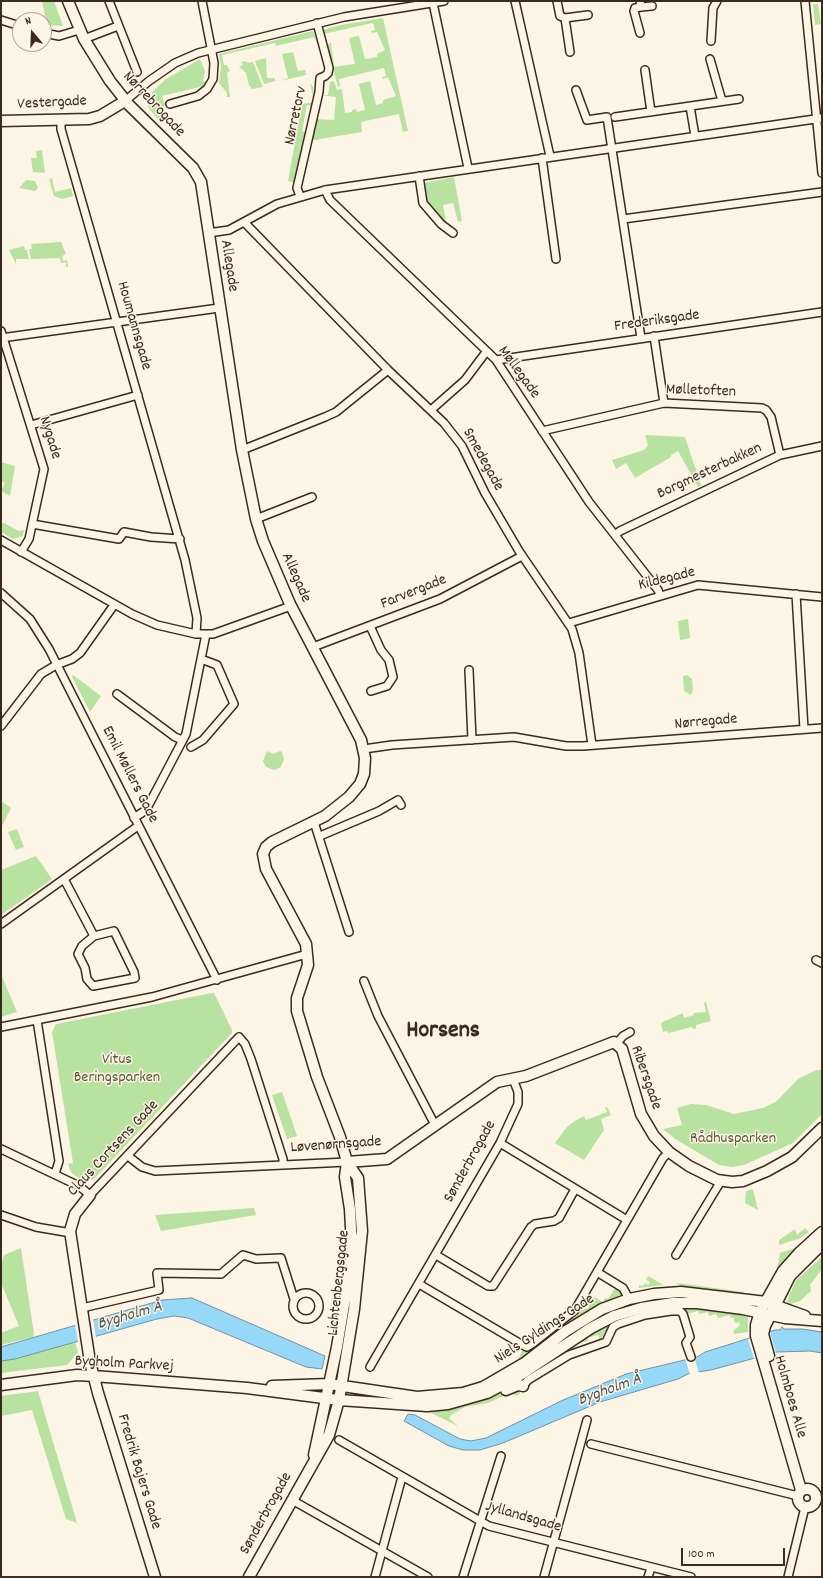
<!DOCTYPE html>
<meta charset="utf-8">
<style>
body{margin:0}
#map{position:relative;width:823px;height:1578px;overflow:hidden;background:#fcf5e5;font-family:Dekko,sans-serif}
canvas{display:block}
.frame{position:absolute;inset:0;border:2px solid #3b2a1e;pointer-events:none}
.north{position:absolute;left:12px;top:12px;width:40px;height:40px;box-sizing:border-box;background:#fcf5e5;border:1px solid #afa495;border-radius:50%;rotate:341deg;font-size:11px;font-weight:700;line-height:16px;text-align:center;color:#3b2a1e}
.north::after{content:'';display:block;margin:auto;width:14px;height:18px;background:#3b2a1e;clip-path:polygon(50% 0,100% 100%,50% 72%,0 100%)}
.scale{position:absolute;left:681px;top:1548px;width:104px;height:18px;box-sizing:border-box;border:2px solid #3b2a1e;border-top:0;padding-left:5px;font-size:12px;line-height:14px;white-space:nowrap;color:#3b2a1e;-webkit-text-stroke:3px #fcf5e5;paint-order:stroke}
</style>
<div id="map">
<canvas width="823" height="1578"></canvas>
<div class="frame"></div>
<div class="north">N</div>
<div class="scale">100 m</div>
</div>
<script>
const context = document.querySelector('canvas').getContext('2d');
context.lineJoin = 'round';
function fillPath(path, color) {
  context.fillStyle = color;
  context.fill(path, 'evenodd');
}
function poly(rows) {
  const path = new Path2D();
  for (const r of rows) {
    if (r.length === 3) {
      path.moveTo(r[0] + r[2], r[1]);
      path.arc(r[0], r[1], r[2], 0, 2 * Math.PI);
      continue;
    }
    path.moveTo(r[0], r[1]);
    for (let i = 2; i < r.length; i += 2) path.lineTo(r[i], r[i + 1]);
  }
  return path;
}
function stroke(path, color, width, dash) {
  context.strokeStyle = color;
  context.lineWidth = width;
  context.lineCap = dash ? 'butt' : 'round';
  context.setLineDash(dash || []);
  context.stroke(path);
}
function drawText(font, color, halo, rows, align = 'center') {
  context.font = font + ' Dekko,sans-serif';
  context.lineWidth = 3;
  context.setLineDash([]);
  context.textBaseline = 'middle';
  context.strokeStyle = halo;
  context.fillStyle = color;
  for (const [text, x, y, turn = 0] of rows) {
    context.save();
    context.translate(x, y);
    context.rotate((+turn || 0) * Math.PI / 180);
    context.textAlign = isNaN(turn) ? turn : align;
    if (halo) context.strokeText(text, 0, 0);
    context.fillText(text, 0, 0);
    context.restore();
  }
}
fillPath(poly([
 [42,1,54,1,63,26,47,25],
 [813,4,818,4,821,24,815,25],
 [383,18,408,131,403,132,399,114,361,122,362,132,309,141,315,119,334,120,336,97,321,95,328,95,330,82,334,81,337,90,342,89,345,113,352,112,352,110,356,109,357,112,365,110,359,84,370,81,376,105,383,103,383,100,396,96,388,77,383,79,382,77,386,76,384,68,339,79,340,86,338,87,326,45,331,43,334,67,355,64,349,38,359,36,365,59,377,57,377,54,385,50,377,32,372,33,371,31,375,30,373,23,323,34,322,30,341,25],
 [313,31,318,44,317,44,314,37,276,46,275,43,222,55,224,65,227,65,230,71,227,73,230,97,227,97,227,93,219,83,221,67,219,54],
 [293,52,298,71,305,70,306,75,280,81,288,78,282,54],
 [266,58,267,78,275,78,275,81,264,84,255,61],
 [200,59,205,71,203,81,206,82,204,86,162,96,164,103,166,102,166,105,164,106,165,113,158,120,148,107,153,91,166,79],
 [246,61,247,63,253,62,263,87,252,89,249,85,246,73,239,67,243,65,241,62],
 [310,83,313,87,314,100,314,103,312,106,307,105,302,131,307,133,296,183,288,181,302,104,314,102],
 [42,150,45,173,33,172,31,158,37,158,36,151],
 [454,177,462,221,458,222,453,203,443,205,446,221,442,220,428,204,423,183],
 [52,178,55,192,71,188,73,196,62,199,54,196,49,179],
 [26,180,35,181,38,188,35,191,19,188],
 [61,242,66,254,62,256,63,261,67,260,68,267,66,267,66,262,61,263,60,258,31,259,29,249,32,249,31,244],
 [24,246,25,250,27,250,29,259,16,259,16,264,9,250],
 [645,435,685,437,701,485,698,487,678,451,671,455,671,457,635,478,626,463,616,469,612,460,644,450,648,445],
 [1,462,15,466,10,496,1,491,5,483,1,481],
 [4,523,19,531,24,530,23,536,13,539,1,532,1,524],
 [688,619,690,638,680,640,678,621],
 [73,675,101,696,90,712,72,677],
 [687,675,692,679,693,690,691,695,684,691,683,676],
 [267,751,273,754,280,751,282,752,284,760,280,768,274,770,266,767,263,761],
 [1,801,11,808,1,828],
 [17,829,24,847,16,850,8,832],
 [36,856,52,879,1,915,1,870],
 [1,974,17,1012,1,1017],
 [212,993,214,993,232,1030,232,1033,94,1179,86,1181,74,1175,71,1172,68,1164,73,1163,52,1032,56,1024],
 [706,1002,711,1021,696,1025,696,1028,693,1029,692,1027,668,1033,667,1031,663,1032,661,1024,663,1022,683,1013,684,1018,694,1015,693,1013,706,1012,704,1003],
 [816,1070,822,1070,822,1114,793,1143,744,1165,732,1167,719,1165,675,1139,663,1129,682,1125,677,1108,691,1104,706,1105,734,1114,763,1108,777,1101,798,1079],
 [282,1092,297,1136,287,1139,272,1095],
 [605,1107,607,1107,611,1115,601,1119,604,1130,584,1160,555,1143,567,1127,575,1121,584,1116,586,1120,607,1112],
 [752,1189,753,1190,758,1210,745,1203,746,1191],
 [254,1208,256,1215,161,1231,155,1215],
 [805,1228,809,1232,801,1238,779,1245,779,1240,795,1229,797,1235],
 [804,1245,776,1274,780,1253],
 [21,1248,34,1334,33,1337,1,1345,1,1333,19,1326,1,1283,1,1266,4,1255],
 [822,1257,822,1269,810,1285,811,1291,800,1301,788,1305,787,1301,796,1280],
 [648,1276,662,1284,663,1285,639,1288,639,1285,643,1286,645,1283,648,1285,650,1282,646,1280],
 [675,1283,685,1284,744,1292,743,1294,684,1287],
 [616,1286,622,1294,581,1315,559,1331,558,1328,579,1311,581,1307,587,1309,594,1297,603,1302,605,1298,608,1299],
 [671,1306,696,1306,744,1313,748,1315,748,1332,734,1334,733,1331,740,1325,739,1322,735,1323,733,1317,731,1318,730,1315,718,1318,716,1314,709,1316,708,1312,699,1314,698,1311,687,1314,683,1308,670,1308,643,1312,614,1321,610,1324,600,1340,598,1335,587,1338,588,1341,575,1344,575,1347,569,1350,567,1349,562,1352,560,1350,592,1329,614,1318,642,1309],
 [555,1330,555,1334,517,1361,523,1349,527,1351],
 [75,1342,78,1352,67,1365,1,1373,1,1361,15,1359],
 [512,1389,520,1391,520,1394,515,1396,513,1392,488,1403,465,1407,451,1415,449,1418,458,1426,423,1409,484,1400],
 [38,1391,77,1523,66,1519,32,1410,1,1416,1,1396]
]), '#b8e29f');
const water = poly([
 [192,1298,325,1356,322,1369,306,1367,188,1318,174,1316,157,1319,15,1359,1,1361,1,1347,162,1300,192,1298],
 [782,1327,784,1329,802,1329,822,1332,822,1353,810,1351,777,1352,711,1370,690,1373,678,1379,600,1402,503,1443,480,1450,463,1450,449,1446,404,1421,408,1414,415,1415,460,1439,471,1441,486,1438,561,1401,626,1374,697,1357,705,1352,775,1330,780,1330,782,1327]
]);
fillPath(water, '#96d8f8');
stroke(water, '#7292a1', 1);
fillPath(poly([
 [93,1318,96,1338,78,1342,75,1324],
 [770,1332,776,1353,754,1359,748,1339],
 [694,1356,699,1373,690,1375,685,1358]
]), '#fcf5e5');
const street = poly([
 [109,1,137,72],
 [515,1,550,156],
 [557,1,560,16,565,18,570,52],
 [640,1,641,7,635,8,634,11,640,33],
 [805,1,822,173],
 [433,3,468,168],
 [641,7,652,6],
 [565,18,588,15],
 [1,20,20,26],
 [44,33,59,36,79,30],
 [84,39,118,26],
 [711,41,713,8,717,1],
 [710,59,722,101],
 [645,70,651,112],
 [576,90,587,120,607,117,641,338],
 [125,101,149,81,175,63,198,53,344,17,444,1],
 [170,104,198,96,207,89,213,79,214,63,202,1],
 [690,106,695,136],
 [615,117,739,99],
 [61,120,61,129,185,560,197,618,196,634],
 [542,158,556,259],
 [419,176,423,203,441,224,453,233],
 [325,190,330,200,496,360,589,502,658,590,660,595],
 [300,196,297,188,319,92,320,78,325,76,328,73,329,68,317,23],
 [623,219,822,192],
 [244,222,388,370,444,423,462,446,485,493,519,551,572,629,579,653,592,745],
 [208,233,229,230,277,204,325,190,822,118],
 [1,331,44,469,29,539,21,552],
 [654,336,664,403],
 [1,338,219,308],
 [496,360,822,312],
 [431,410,465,380,486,352],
 [31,425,138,395],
 [542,431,664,403,762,408,766,410,771,417,780,455],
 [242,450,325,417,336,412,388,370],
 [256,519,312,497],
 [32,524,119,539,124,532,151,537,180,539],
 [615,535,620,531,780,455,822,446],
 [1,540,132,614,157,625,196,634,213,634,291,606],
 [1,593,30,619,49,649,217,980],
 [796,594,804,729],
 [569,623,698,585,822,597],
 [370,626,381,650,389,660,393,677,387,686,371,691],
 [313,647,440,599,522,556],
 [469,670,472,740],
 [117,694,175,737,182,740],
 [1,726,41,674,56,665,72,659,80,653,114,605],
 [191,747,203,740,234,704,217,665,201,659],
 [364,749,392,745,514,737,566,746,583,746,822,728],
 [134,818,146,810,186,734,206,634],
 [314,822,349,932],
 [320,836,379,811,398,800,401,805],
 [64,879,94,936,114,931,134,972,135,978,93,986,87,979,85,968,78,954,82,946,94,936],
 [1,924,138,826],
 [816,960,822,963],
 [364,981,378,1016,435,1125],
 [37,1020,59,1161,55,1174],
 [1,1027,152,997,307,954],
 [617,1043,623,1036,630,1032],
 [500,1143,627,1220],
 [1,1149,79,1186,90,1195,239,1037,245,1044,251,1059,283,1159,283,1164],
 [128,1156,142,1167,155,1171,347,1162],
 [1,1215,36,1227,71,1233],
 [436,1255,488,1286,493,1286,531,1227,535,1224,554,1221,559,1218,575,1189],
 [676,1255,721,1181],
 [597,1272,623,1288,629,1299],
 [419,1284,521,1344,527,1347,532,1344,575,1310,663,1158,669,1152],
 [306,1306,13],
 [82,1308,159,1290,157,1273,221,1274,243,1255,256,1259,281,1258,294,1299],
 [370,1367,500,1143,518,1104,518,1092,513,1079],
 [523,1386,528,1380,569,1355,606,1342,613,1327,618,1324,645,1315,671,1311,680,1311,683,1314,690,1337,686,1343,691,1357],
 [339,1440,489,1526,691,1577],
 [591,1444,798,1496],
 [292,1500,428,1577],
 [375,1577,402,1477],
 [463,1577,501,1456],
 [544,1577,587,1420],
 [648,1577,651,1568],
 [788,1577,805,1507]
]);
const secondary = poly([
 [68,1,84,39,110,81,129,105,193,168,201,182,242,450,256,519,263,541,290,604,361,740,365,758,364,774,360,784,349,797,325,816,272,842,266,847,263,854,266,869,306,944,308,965,297,998,297,1011,317,1077,340,1137,347,1162,358,1178,362,1231,354,1309,339,1400,329,1435,249,1577],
 [1,121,89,119,100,116,125,101],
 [347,1162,387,1159,497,1082,526,1076,614,1042,622,1049,641,1114,654,1136,669,1152,689,1166,717,1180,732,1182,743,1181,767,1171,792,1157,822,1128],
 [90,1195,75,1214,70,1231,90,1362,98,1393,155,1577],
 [769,1356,763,1334,765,1326,790,1276,822,1244],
 [1,1385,77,1375,94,1376,247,1388,339,1400,427,1406,448,1404,487,1393,517,1377,591,1328,614,1316,641,1308,673,1303,697,1303,743,1309,785,1318,822,1321],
 [272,1386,329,1384,417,1397,463,1393,483,1387,526,1362,566,1331,602,1309,629,1299,654,1294,681,1292,766,1302,805,1316],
 [506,1390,518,1385,523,1386],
 [314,1455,337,1347,348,1281,352,1246,350,1209,345,1177,347,1162],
 [807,1498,9],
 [801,1490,764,1363,756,1336,756,1325,760,1312,783,1271,799,1253,822,1232]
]);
stroke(street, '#3b2a1e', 10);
stroke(secondary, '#3b2a1e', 13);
stroke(street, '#fcf5e5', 7);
stroke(secondary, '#fcf5e5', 10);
drawText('16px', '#3b2a1e', '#fcf5e5', [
 ["Vestergade",52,104,-3],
 ["Nørrebrogade",153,105,47],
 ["Nørretorv",297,116,-78],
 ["Allegade",228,266,81],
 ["Frederiksgade",657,322,-8],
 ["Houmannsgade",133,326,74],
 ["Møllegade",518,373,54],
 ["Mølletoften",701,392,2],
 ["Nygade",49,438,73],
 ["Smedegade",482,460,61],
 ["Borgmesterbakken",710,472,-25],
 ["Allegade",295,578,66],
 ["Kildegade",667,580,-14],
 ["Farvergade",414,593,-22],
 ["Nørregade",706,723,-5],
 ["Emil Møllers Gade",129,775,63],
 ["Ribersgade",645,1078,71],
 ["Løvenørnsgade",336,1146,-4],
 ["Claus Cortsens Gade",114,1149,-47],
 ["Sønderbrogade",471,1162,-61],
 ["Lichtenbergsgade",340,1283,-84],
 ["Niels Gyldings Gade",545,1330,-33],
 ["Bygholm Parkvej",124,1365,3],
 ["Holmboes Alle",789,1397,74],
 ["Fredrik Bajers Gade",138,1472,73],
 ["Sønderbrogade",267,1514,-61],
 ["Jyllandsgade",523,1518,16]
]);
drawText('16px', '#5a583e', '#fcf5e5', [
 ["Vitus",117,1061],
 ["Beringsparken",117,1079],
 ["Rådhusparken",733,1140]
]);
drawText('italic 17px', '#525654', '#fcf5e5', [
 ["Bygholm Å",130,1317,-16],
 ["Bygholm Å",610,1391,-20]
]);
drawText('bold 24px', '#3b2a1e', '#fcf5e5', [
 ["Horsens",443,1033]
]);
</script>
